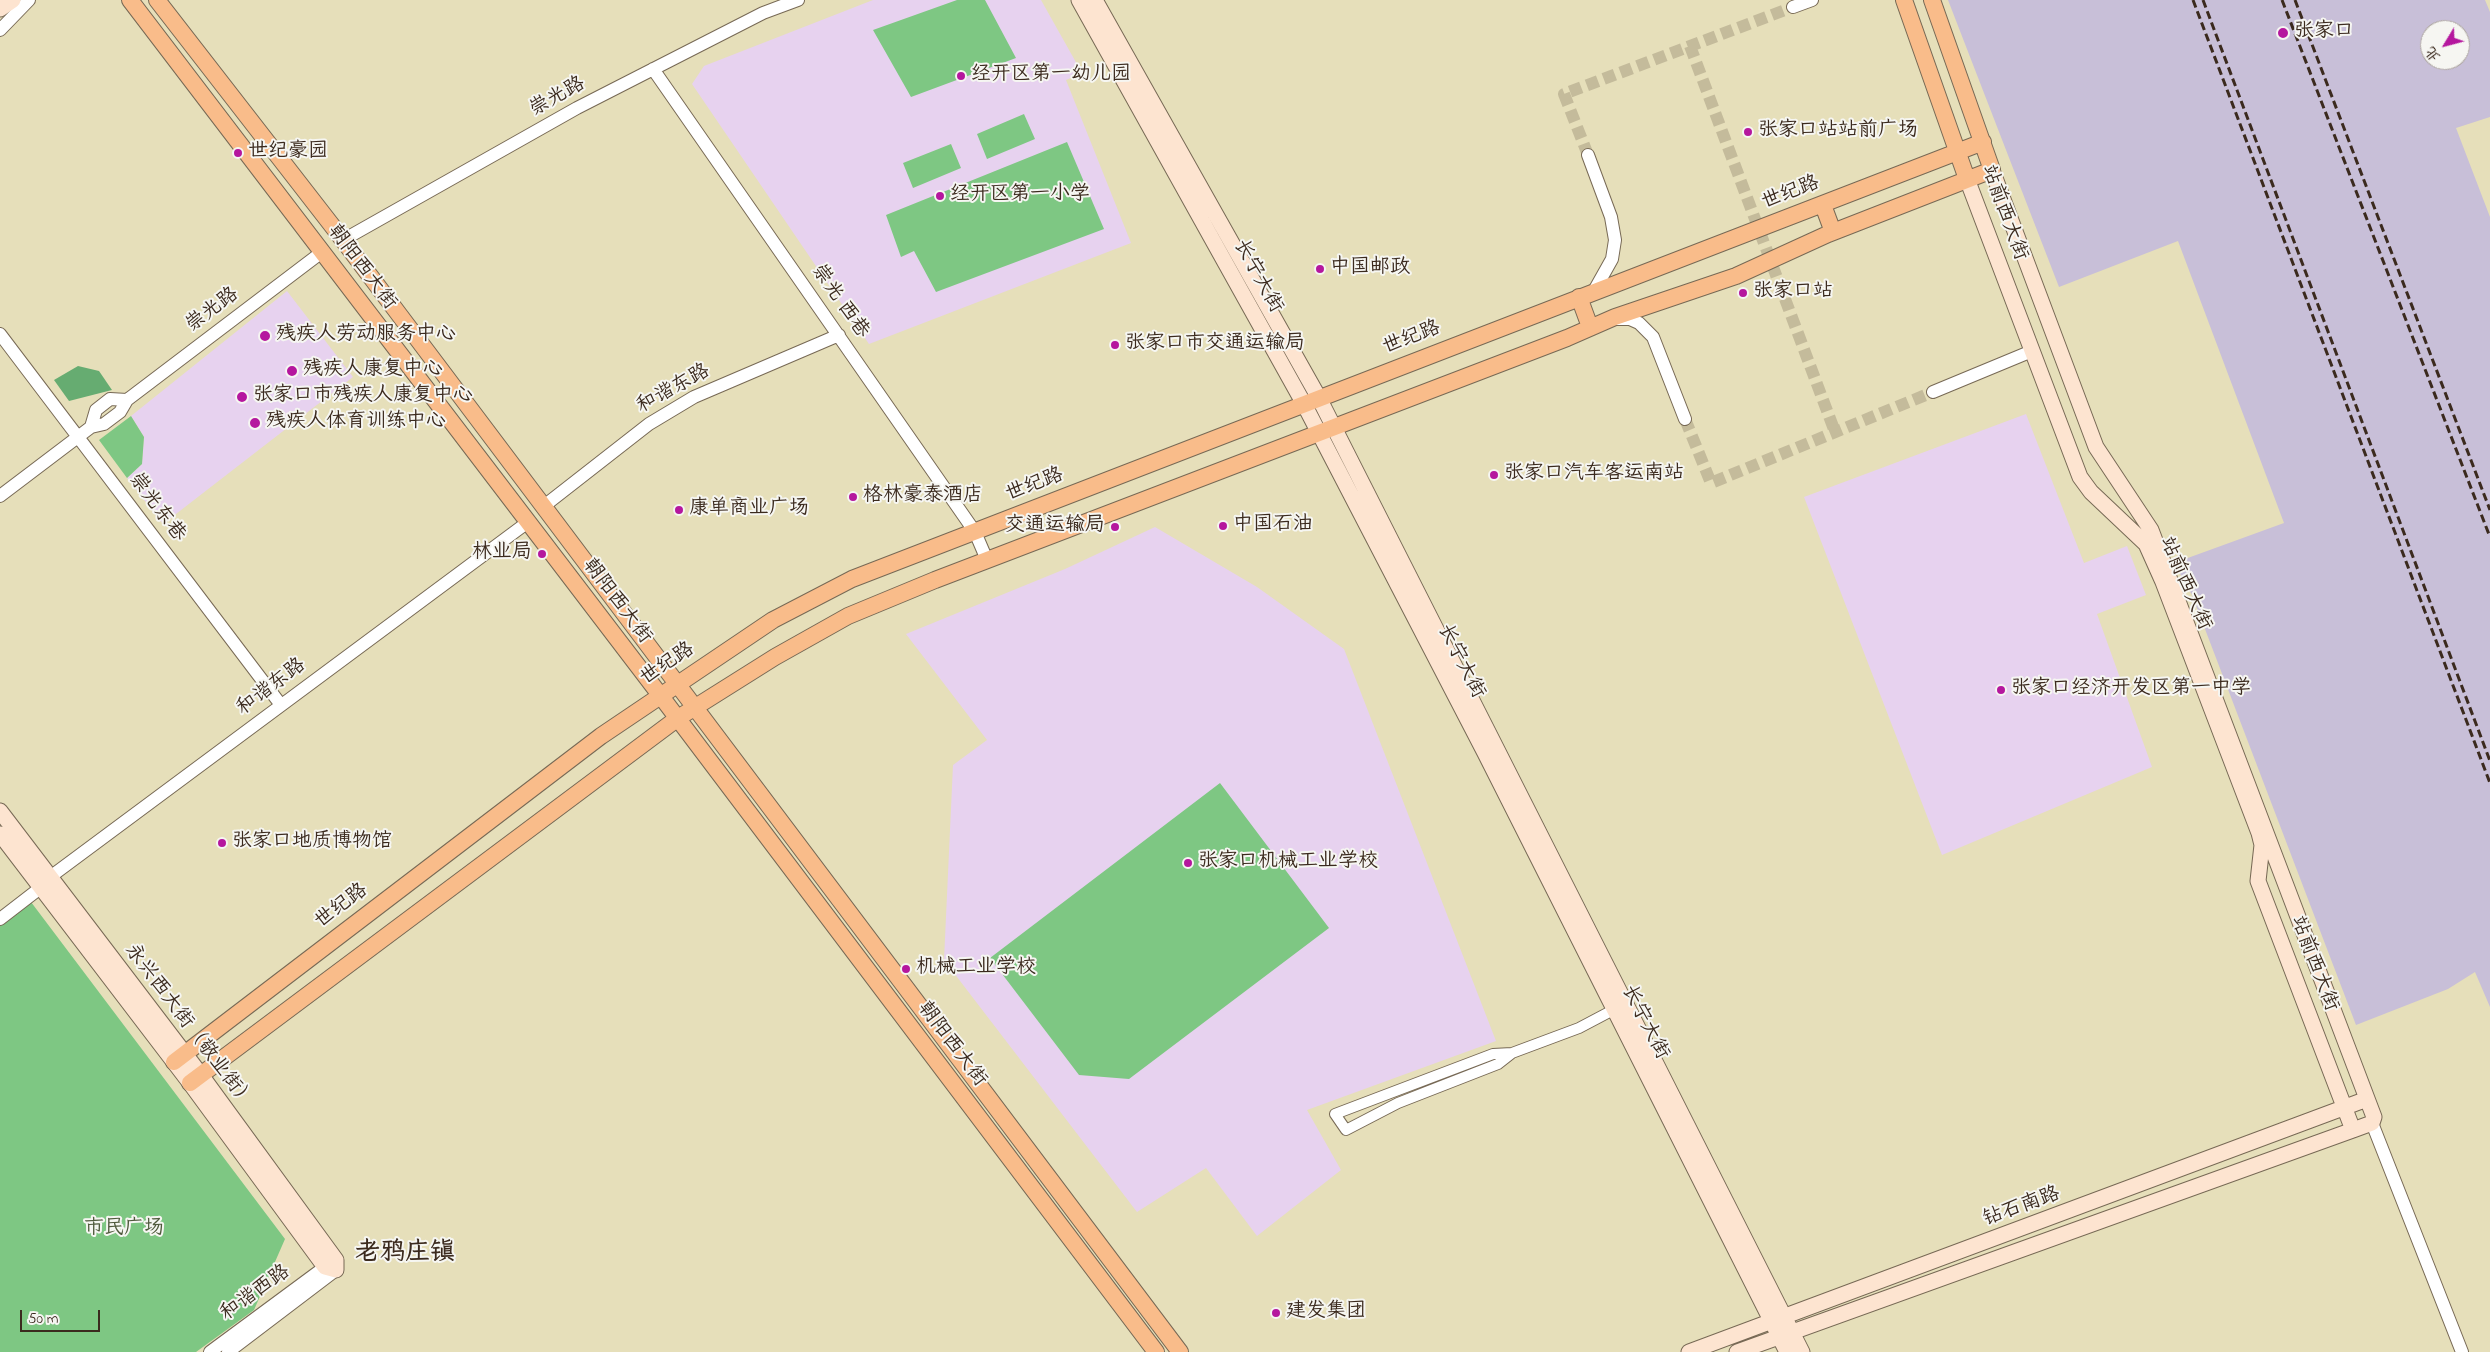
<!DOCTYPE html>
<meta charset="utf-8">
<style>
body{margin:0}
#map{position:relative;width:2490px;height:1352px;overflow:hidden;background:#e6dfba;font-family:"Indie Flower","LXGW WenKai TC",sans-serif}
canvas{display:block}
.north{position:absolute;left:2420px;top:20px;width:50px;height:50px;box-sizing:border-box;background:#f6f6f2;border:1px solid #aba49d;border-radius:50%;rotate:233deg;font-size:14px;font-weight:700;line-height:20px;text-align:center;color:#3b2a1e}
.north::after{content:'';display:block;margin:auto;width:18px;height:22px;background:#b5179e;clip-path:polygon(50% 0,100% 100%,50% 72%,0 100%)}
.scale{position:absolute;left:20px;top:1310px;width:80px;height:22px;box-sizing:border-box;border:2px solid #3b2a1e;border-top:0;padding-left:6px;font-size:15px;line-height:18px;white-space:nowrap;color:#3b2a1e;-webkit-text-stroke:4px #f6f6f2;paint-order:stroke}
</style>
<div id="map">
<canvas width="2490" height="1352"></canvas>
<div class="north">北</div>
<div class="scale">50 m</div>
</div>
<script>
const context = document.querySelector('canvas').getContext('2d');
context.lineJoin = 'round';
function fillPath(path, color) {
  context.fillStyle = color;
  context.fill(path, 'evenodd');
}
function poly(rows) {
  const path = new Path2D();
  for (const r of rows) {
    path.moveTo(r[0], r[1]);
    for (let i = 2; i < r.length; i += 2) path.lineTo(r[i], r[i + 1]);
  }
  return path;
}
function stroke(path, color, width, dash) {
  context.strokeStyle = color;
  context.lineWidth = width;
  context.lineCap = dash ? 'butt' : 'round';
  context.setLineDash(dash || []);
  context.stroke(path);
}
function drawText(font, color, halo, rows, align = 'center') {
  context.font = font + ' "Indie Flower","LXGW WenKai TC",sans-serif';
  context.lineWidth = 4;
  context.setLineDash([]);
  context.textBaseline = 'middle';
  context.strokeStyle = halo;
  context.fillStyle = color;
  for (const [text, x, y, turn = 0] of rows) {
    context.save();
    context.translate(x, y);
    context.rotate((+turn || 0) * Math.PI / 180);
    context.textAlign = isNaN(turn) ? turn : align;
    if (halo) context.strokeText(text, 0, 0);
    context.fillText(text, 0, 0);
    context.restore();
  }
}
fillPath(poly([
 [873,0,1041,0,1082,73,1066,80,1131,243,869,344,692,84,704,66],
 [287,291,353,377,163,524,127,478,142,464,144,437,131,416],
 [2026,414,2084,563,2127,546,2146,595,2097,614,2152,767,1942,855,1804,497],
 [1155,527,1257,587,1344,649,1496,1041,1307,1110,1341,1170,1257,1236,1206,1168,1137,1212,944,960,953,765,987,740,906,634,1065,569]
]), '#e7d2ef');
fillPath(poly([
 [1948,0,2485,0,2490,12,2490,117,2456,128,2490,217,2490,1007,2475,972,2448,989,2356,1025,2192,595,2174,563,2284,523,2178,241,2059,287],
 [2430,30,2460,30,2460,60,2430,60]
]), '#c8bfd8');
fillPath(poly([
 [957,0,985,0,1016,58,911,97,873,30],
 [1024,114,1035,139,987,159,977,134],
 [1067,142,1104,229,936,292,914,251,901,257,886,215],
 [951,144,961,168,913,188,903,163],
 [131,416,144,437,142,464,127,478,99,440],
 [1220,783,1329,928,1129,1079,1079,1075,990,958],
 [31,902,285,1239,254,1310,196,1352,0,1352,0,926]
]), '#7ec783');
fillPath(poly([
 [78,366,99,371,112,390,69,401,54,380]
]), '#66ac71');
stroke(poly([
 [1690,46,1835,432],
 [1588,155,1564,94,1793,7],
 [1685,419,1711,483,1933,392]
]), '#c4bb9b', 12, [12, 6]);
const minor = poly([
 [1512,1053,1493,1054,1335,1114,1346,1130,1398,1103,1498,1064,1512,1053,1579,1028,1615,1009]
]);
const tertiary = poly([
 [1793,7,1812,0],
 [0,30,29,0],
 [653,69,975,532,987,560],
 [1588,155,1611,217,1615,240,1612,259,1594,291],
 [343,240,577,108,763,13,798,0],
 [1616,319,1630,319,1639,323,1653,337,1685,419],
 [0,334,281,705],
 [1933,392,2032,351],
 [91,427,96,410,110,399,127,400],
 [0,496,91,427,104,424,120,412,127,400,322,252],
 [544,506,649,424,694,397,839,335],
 [42,883,528,522],
 [0,919,48,882],
 [2372,1123,2462,1352],
 [210,1352,325,1267],
 [228,1352,336,1270]
]);
const secondary = poly([
 [1079,0,1304,404,1485,753,1787,1352],
 [1095,0,1319,398,1802,1352],
 [0,9,13,0],
 [1967,179,2080,477,2091,492,2146,544,2163,582,2259,833,2262,845,2258,881,2353,1130,2372,1123,2374,1117,2151,530,2096,447,1992,170],
 [0,811,201,1075,336,1260,336,1270,325,1267,190,1083,0,834],
 [1689,1352,2367,1099],
 [1737,1352,2353,1130]
]);
const primary = poly([
 [130,0,660,695,1156,1352],
 [157,0,337,232,1180,1352],
 [1904,0,1967,179],
 [1823,205,1833,232],
 [1579,297,1590,327],
 [174,1062,601,736,773,620,852,579,1983,142],
 [190,1083,678,718,775,657,848,616,935,580,1567,338,1615,317,1736,276,1828,234,1992,170,1932,0]
]);
stroke(minor, '#776955', 12);
stroke(tertiary, '#776955', 14);
stroke(secondary, '#776955', 17);
stroke(primary, '#776955', 18);
stroke(minor, '#fff', 10);
stroke(tertiary, '#fff', 12);
stroke(secondary, '#fde4d0', 15);
stroke(primary, '#f9bc8a', 16);
stroke(poly([
 [2193,0,2490,783],
 [2203,0,2490,761],
 [2282,0,2490,537],
 [2295,0,2490,510]
]), '#3b2a1e', 3, [8, 4]);
for (const [x, y, r, color] of [
 [2283,33,6,"#b5179e"],
 [961,76,5,"#b5179e"],
 [1748,132,5,"#b5179e"],
 [238,153,5,"#b5179e"],
 [940,196,5,"#b5179e"],
 [1320,269,5,"#b5179e"],
 [1743,293,5,"#b5179e"],
 [265,336,6,"#b5179e"],
 [1115,345,5,"#b5179e"],
 [292,371,6,"#b5179e"],
 [242,397,6,"#b5179e"],
 [255,423,6,"#b5179e"],
 [1494,475,5,"#b5179e"],
 [853,497,5,"#b5179e"],
 [679,510,5,"#b5179e"],
 [1223,526,5,"#b5179e"],
 [1115,527,5,"#b5179e"],
 [542,554,5,"#b5179e"],
 [2001,690,5,"#b5179e"],
 [222,843,5,"#b5179e"],
 [1188,863,5,"#b5179e"],
 [906,969,5,"#b5179e"],
 [1276,1313,5,"#b5179e"]
]) {
  const dot = new Path2D();
  dot.arc(x, y, r, 0, 2 * Math.PI);
  context.fillStyle = color;
  context.fill(dot);
  stroke(dot, '#f6f6f2', 2);
}
drawText('20px', '#3b2a1e', '#f6f6f2', [
 ["张家口",2294,33],
 ["经开区第一幼儿园",971,76],
 ["张家口站站前广场",1758,132],
 ["世纪豪园",248,153],
 ["经开区第一小学",950,196],
 ["中国邮政",1330,269],
 ["张家口站",1753,293],
 ["残疾人劳动服务中心",276,336],
 ["张家口市交通运输局",1125,345],
 ["残疾人康复中心",303,371],
 ["张家口市残疾人康复中心",253,397],
 ["残疾人体育训练中心",266,423],
 ["张家口汽车客运南站",1504,475],
 ["格林豪泰酒店",863,497],
 ["康单商业广场",689,510],
 ["中国石油",1233,526],
 ["交通运输局",1105,527,"right"],
 ["林业局",532,554,"right"],
 ["张家口经济开发区第一中学",2011,690],
 ["张家口地质博物馆",232,843],
 ["张家口机械工业学校",1198,863],
 ["机械工业学校",916,969],
 ["建发集团",1286,1313]
], 'left');
drawText('20px', '#3b2a1e', '#f6f6f2', [
 ["崇光路",558,98,-29],
 ["世纪路",1791,194,-21],
 ["站前西大街",2003,213,70],
 ["朝阳西大街",361,268,53],
 ["长宁大街",1257,277,61],
 ["崇光 西巷",839,302,55],
 ["崇光路",213,311,-37],
 ["世纪路",1412,339,-21],
 ["和谐东路",674,390,-29],
 ["世纪路",1035,486,-21],
 ["崇光东巷",156,508,53],
 ["站前西大街",2184,584,66],
 ["朝阳西大街",616,602,53],
 ["长宁大街",1460,662,63],
 ["世纪路",668,665,-34],
 ["和谐东路",272,688,-37],
 ["世纪路",342,907,-37],
 ["站前西大街",2313,964,69],
 ["长宁大街",1644,1023,63],
 ["永兴西大街（敬业街）",188,1027,53],
 ["朝阳西大街",951,1045,53],
 ["钻石南路",2022,1208,-20],
 ["和谐西路",256,1294,-36]
]);
drawText('20px', '#4f593c', '#f6f6f2', [
 ["市民广场",124,1230]
]);
drawText('bold 25px', '#3b2a1e', '#f6f6f2', [
 ["老鸦庄镇",405,1255]
]);
</script>
